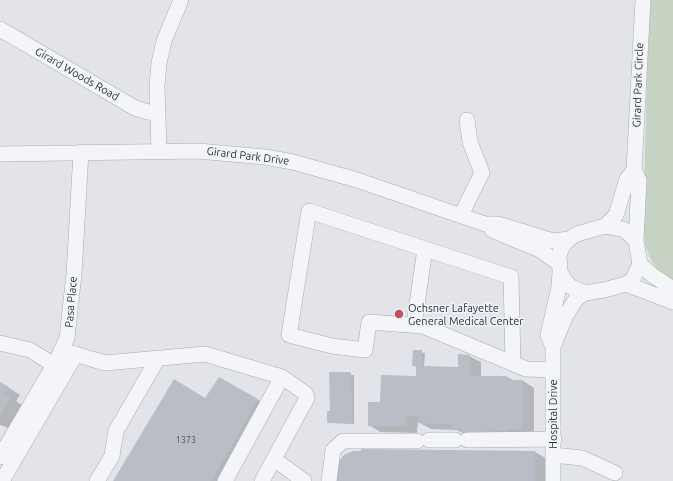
<!DOCTYPE html>
<style>
body{margin:0}
canvas{display:block;background:#e2e4e9}
</style>
<canvas width="673" height="481"></canvas>
<script>
const context = document.querySelector('canvas').getContext('2d');
context.lineJoin = 'round';
function fillPath(path, color) {
  context.fillStyle = color;
  context.fill(path, 'evenodd');
}
function poly(rows) {
  const path = new Path2D();
  for (const r of rows) {
    path.moveTo(r[0], r[1]);
    for (let i = 2; i < r.length; i += 2) path.lineTo(r[i], r[i + 1]);
  }
  return path;
}
function stroke(path, color, width, dash) {
  context.strokeStyle = color;
  context.lineWidth = width;
  context.lineCap = dash ? 'butt' : 'round';
  context.setLineDash(dash || []);
  context.stroke(path);
}
function drawText(font, color, halo, rows, align = 'center') {
  context.font = font + ' Ubuntu,sans-serif';
  context.lineWidth = 3;
  context.setLineDash([]);
  context.textBaseline = 'middle';
  context.strokeStyle = halo;
  context.fillStyle = color;
  for (const [text, x, y, turn = 0] of rows) {
    context.save();
    context.translate(x, y);
    context.rotate((+turn || 0) * Math.PI / 180);
    context.textAlign = isNaN(turn) ? turn : align;
    if (halo) context.strokeText(text, 0, 0);
    context.fillText(text, 0, 0);
    context.restore();
  }
}
fillPath(poly([
 [649,0,673,0,673,282,658,270,651,260,645,245,643,229]
]), '#c6d3c3');
fillPath(poly([
 [414,351,425,353,424,367,459,368,469,356,481,362,481,377,507,377,515,381,523,381,534,388,534,435,465,434,457,430,431,429,418,422,417,433,380,432,369,425,381,404,417,377,417,367,413,365],
 [330,373,354,375,354,424,328,423,331,412],
 [219,378,269,406,226,481,114,481,206,399],
 [0,382,20,395,16,401,22,405,8,428,0,425],
 [535,452,551,461,551,481,338,481]
]), '#0003');
fillPath(poly([
 [413,350,422,350,422,366,458,367,458,354,470,355,469,376,507,376,507,380,523,380,523,429,507,429,507,432,462,432,462,428,452,428,452,424,418,423,419,416,406,415,406,426,368,426,368,402,380,402,381,375,416,376,416,366,412,366],
 [329,372,351,372,352,423,327,423,327,411,330,411],
 [219,377,258,399,211,481,113,481,174,379,205,398],
 [0,382,9,387,5,394,11,397,0,416],
 [361,449,535,451,535,481,337,481,338,462,344,455,353,451,361,451]
]), '#b9bdc6');
const minor = poly([
 [0,29,135,108,148,112,157,113],
 [159,151,157,86,159,63,164,41,181,0],
 [0,154,198,151,265,157,293,162,357,180,485,224,498,224,553,241,569,239],
 [461,215,482,173,470,142,467,120],
 [605,226,623,229,629,234,636,241,640,264,633,279,626,284,604,290,585,293,571,287,565,281,560,272,559,255,562,247,569,239,577,234,605,226],
 [605,226,616,215,627,179,634,170],
 [492,230,540,250,558,263],
 [636,241,639,180,634,170,643,0],
 [640,264,652,275,673,289],
 [626,284,673,302],
 [414,325,425,249],
 [0,343,30,350,54,365],
 [553,347,566,315,576,299,585,293],
 [61,350,105,363,205,354,282,377,225,481],
 [513,363,511,277,309,211,289,335,332,346,365,350,369,322,423,326,526,369,553,370],
 [429,440,455,440],
 [467,440,554,439],
 [553,455,582,458,615,473],
 [0,457,58,358,67,338,74,274,81,152],
 [274,459,304,481],
 [2,481,76,354],
 [97,481,112,456,116,431,158,358],
 [262,481,307,398,306,394,282,377],
 [329,481,333,450,343,441,417,441],
 [553,481,553,347,548,335,559,287,560,272]
]);
stroke(minor, '#a7abb3', 16);
stroke(minor, '#f4f5f8', 15);
for (const [x, y, r, color] of [
 [399,314,5,"#c74e5a"]
]) {
  const dot = new Path2D();
  dot.arc(x, y, r, 0, 2 * Math.PI);
  context.fillStyle = color;
  context.fill(dot);
  stroke(dot, '#f1f3f7', 1.5);
}
drawText('9px', '#4e5462', null, [
 ["1373",186,440]
]);
drawText('11px', '#2b3140', '#f1f3f7', [
 ["Girard Woods Road",77,74,30],
 ["Girard Park Circle",638,85,-88],
 ["Girard Park Drive",248,156,7],
 ["Pasa Place",71,302,-85],
 ["Hospital Drive",553,414,-90]
]);
drawText('11px', '#2b3140', '#f1f3f7', [
 ["Ochsner Lafayette",408,308],
 ["General Medical Center",408,321]
], 'left');
</script>
